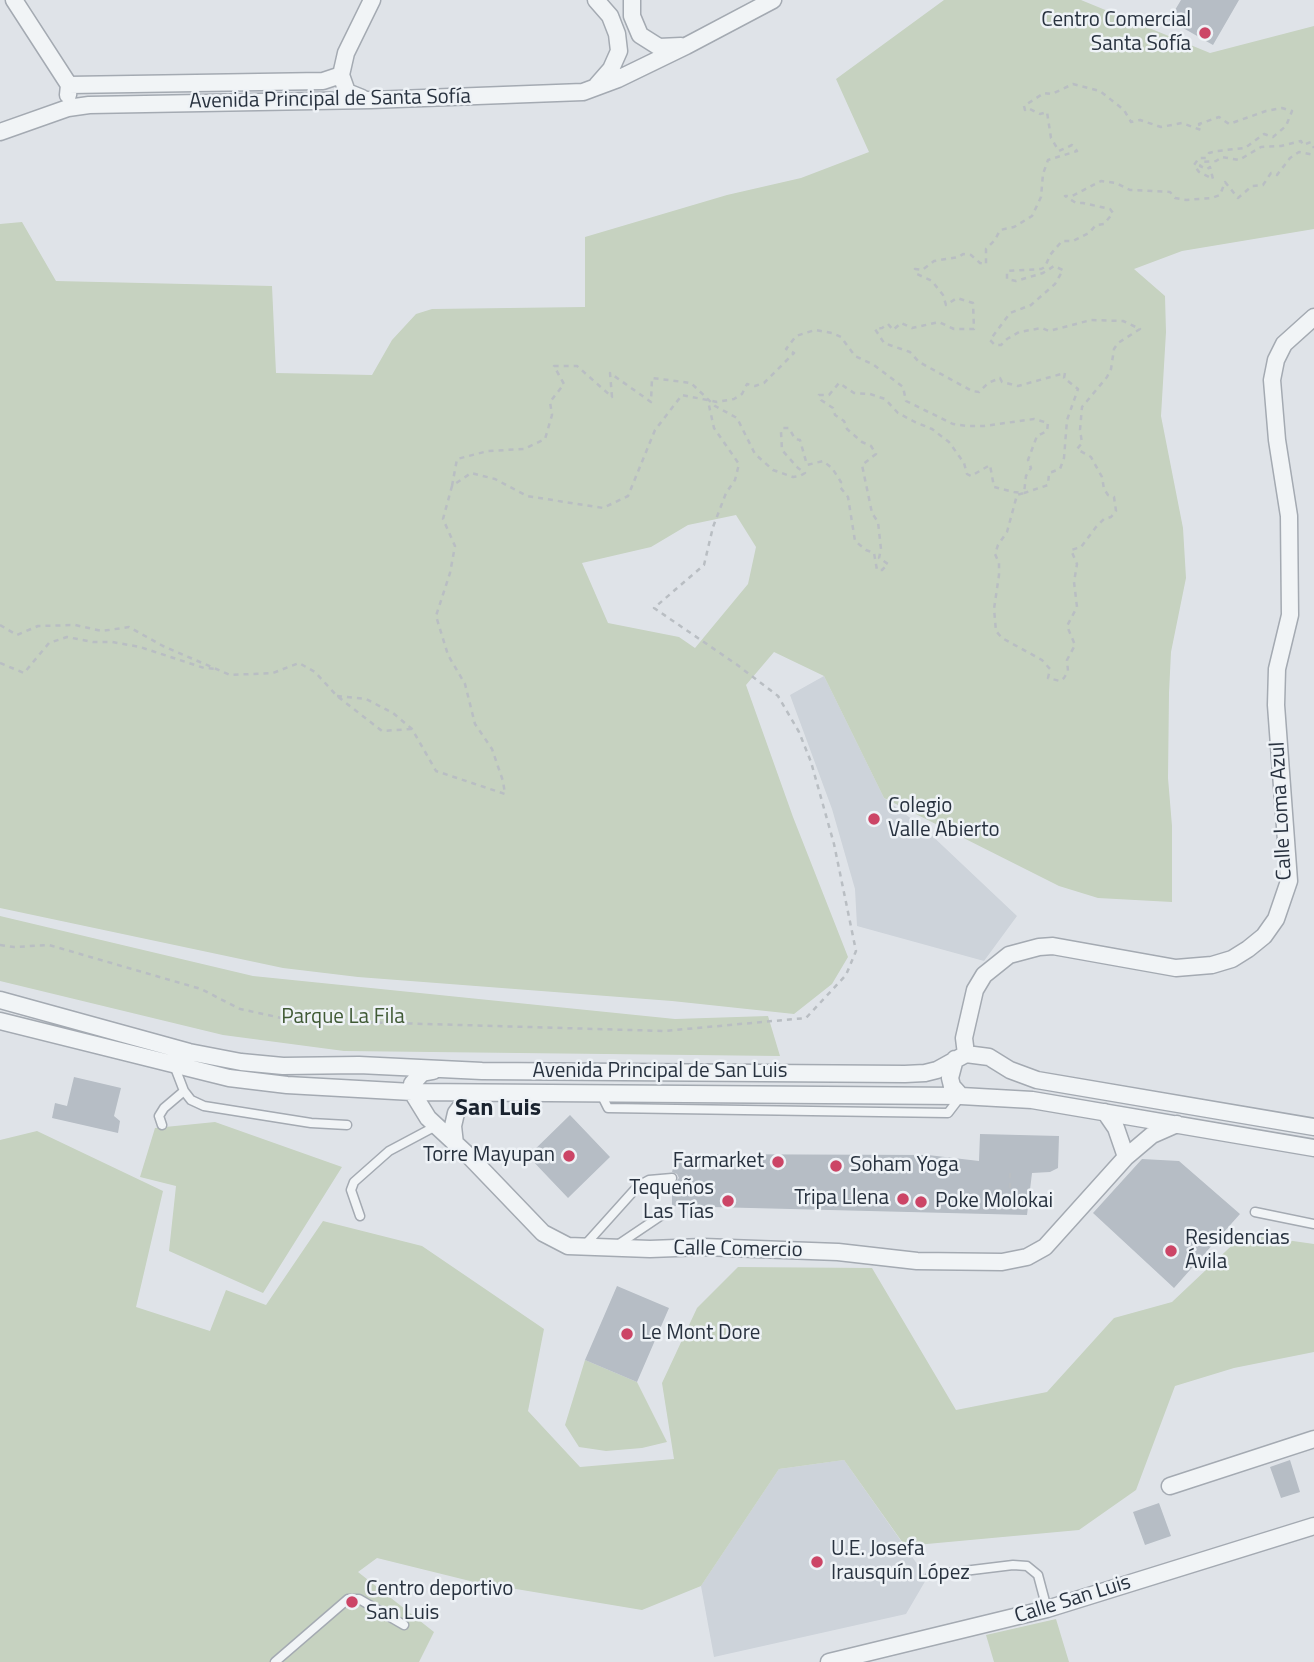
<!DOCTYPE html>
<meta charset="utf-8">
<style>
body{margin:0}
canvas{display:block;background:#dfe3e8}
</style>
<canvas width="1314" height="1662"></canvas>
<script>
const context = document.querySelector('canvas').getContext('2d');
context.lineJoin = 'round';
function fillPath(path, color) {
  context.fillStyle = color;
  context.fill(path, 'evenodd');
}
function poly(rows) {
  const path = new Path2D();
  for (const r of rows) {
    path.moveTo(r[0], r[1]);
    for (let i = 2; i < r.length; i += 2) path.lineTo(r[i], r[i + 1]);
  }
  return path;
}
function stroke(path, color, width, dash) {
  context.strokeStyle = color;
  context.lineWidth = width;
  context.lineCap = dash ? 'butt' : 'round';
  context.setLineDash(dash || []);
  context.stroke(path);
}
function drawText(font, color, halo, rows, align = 'center') {
  context.font = font + ' "Titillium Web",sans-serif';
  context.lineWidth = 5;
  context.setLineDash([]);
  context.textBaseline = 'middle';
  context.strokeStyle = halo;
  context.fillStyle = color;
  for (const [text, x, y, turn = 0] of rows) {
    context.save();
    context.translate(x, y);
    context.rotate((+turn || 0) * Math.PI / 180);
    context.textAlign = isNaN(turn) ? turn : align;
    if (halo) context.strokeText(text, 0, 0);
    context.fillText(text, 0, 0);
    context.restore();
  }
}
fillPath(poly([
 [824,676,884,798,926,830,1017,916,984,961,857,926,855,889,832,809,790,695],
 [844,1460,927,1578,906,1614,714,1657,701,1586,779,1469]
]), '#cdd3da');
fillPath(poly([
 [944,0,1081,0,1210,53,1314,26,1314,229,1182,251,1134,269,1165,296,1166,332,1161,416,1183,528,1186,578,1171,652,1169,693,1168,778,1172,826,1172,902,1098,898,1059,886,884,798,824,676,774,652,746,685,793,817,848,957,832,984,794,1014,672,1001,358,977,283,968,0,908,0,224,22,222,56,281,272,286,276,373,372,375,392,340,416,314,432,309,585,307,585,237,727,195,801,178,869,152,836,79],
 [736,515,756,547,748,584,695,648,679,637,608,623,582,563,651,547,688,525],
 [0,916,253,976,675,1019,768,1016,780,1056,344,1051,223,1035,0,981],
 [215,1122,342,1167,263,1293,169,1251,176,1186,140,1177,155,1128],
 [37,1131,163,1191,136,1307,210,1331,226,1290,266,1305,323,1221,422,1246,544,1329,528,1411,580,1467,674,1459,662,1383,697,1308,738,1267,872,1268,956,1410,1047,1392,1114,1318,1172,1302,1244,1234,1314,1244,1314,1352,1234,1368,1175,1386,1136,1490,1079,1530,905,1546,844,1460,779,1469,701,1586,642,1610,474,1582,377,1558,358,1572,434,1632,419,1662,0,1662,0,1140],
 [585,1360,637,1382,667,1442,642,1448,606,1451,579,1447,565,1425],
 [1056,1619,1069,1662,994,1662,986,1635]
]), '#c6d2c0');
fillPath(poly([
 [1181,0,1239,0,1213,45,1169,20],
 [74,1077,121,1088,114,1116,120,1121,118,1133,52,1118,55,1103,67,1106],
 [570,1115,610,1157,568,1198,528,1156],
 [980,1134,1059,1136,1058,1168,1050,1172,1032,1173,1027,1215,672,1206,672,1185,679,1178,677,1174,672,1172,677,1154,928,1155,979,1161],
 [1142,1159,1179,1161,1240,1214,1174,1288,1093,1213],
 [617,1286,669,1308,637,1382,585,1360],
 [1290,1460,1300,1492,1281,1498,1270,1467],
 [1159,1503,1171,1536,1145,1545,1133,1512]
]), '#b6bdc5');
const lane = poly([
 [174,1065,184,1091,191,1100,204,1106,311,1123,347,1125],
 [601,1094,608,1108,948,1113,961,1096],
 [162,1125,159,1116,164,1108,184,1091],
 [1255,1212,1314,1224],
 [360,1216,351,1190,354,1182,389,1151,436,1126],
 [585,1245,638,1186,649,1180,672,1178],
 [616,1246,662,1215],
 [931,1575,1013,1565,1027,1566,1038,1575,1047,1609],
 [275,1662,348,1599,359,1599,404,1625]
]);
const street = poly([
 [14,0,69,85,68,95],
 [596,0,610,16,617,34,619,51,611,69,597,85],
 [632,0,632,16,640,35,659,47,681,46],
 [69,85,323,81,341,75],
 [362,98,347,92,341,75,346,53,372,0],
 [0,132,68,108,89,105,371,100,583,92,618,79,686,46,773,0],
 [0,1000,189,1052,241,1062,283,1066,359,1065,482,1071,905,1074,925,1073,937,1070,966,1054,989,1057,1010,1070,1037,1080,1314,1127],
 [0,1021,229,1078,287,1085,412,1092,961,1096,1032,1100,1314,1148],
 [966,1054,964,1038,975,990,984,975,1009,955,1039,947,1053,946,1176,968,1212,965,1232,959,1248,949,1264,936,1276,919,1289,881,1276,705,1277,669,1290,615,1289,516,1277,440,1272,380,1276,360,1284,344,1314,317],
 [955,1059,950,1078,952,1086,961,1096],
 [433,1071,422,1073,412,1084,412,1092,428,1118,470,1157,543,1233,568,1246,650,1249,703,1247,838,1252,917,1261,1002,1262,1027,1257,1045,1247,1126,1157,1152,1135,1177,1124],
 [1105,1112,1116,1128,1126,1157],
 [455,1144,453,1126,456,1113,468,1097,480,1093],
 [1170,1486,1314,1439],
 [829,1662,1047,1609,1314,1526]
]);
stroke(lane, '#a4aab2', 11);
stroke(street, '#a4aab2', 19);
stroke(poly([
 [452,486,457,459,488,451,524,449,545,439,552,415,550,402,564,384,554,366,577,366,612,397,610,373,651,402,652,378,691,383,715,406,737,418,755,454,773,470,793,477,800,476,805,473,798,468,782,450,781,432,783,428,789,428,795,439,800,440,807,465,823,461,832,468,841,482,840,487,848,497,855,541,866,550,874,553,877,570,882,570,888,564,879,558,881,549,878,522,872,513,862,465,876,454,871,446,862,442,847,429,844,421,835,415,833,408,821,400,819,395,829,395,839,383,854,393,870,394,885,399,898,413,915,422,932,429,949,442,964,463,967,474,971,476,990,465,994,487,1014,492,1024,493,1048,485,1049,473,1060,469,1064,458,1067,420,1078,389,1064,378,1065,373,1018,386,1002,382,1000,378,988,383,979,392,972,391,919,362,910,352,884,343,875,329,882,328,888,324,893,330,901,323,912,328,939,322,954,329,974,329,973,303,957,298,946,305,943,295,932,281,917,274,915,269,922,270,934,261,959,257,963,254,971,255,980,263,986,264,986,249,995,240,1000,230,1014,227,1032,216,1041,197,1043,174,1048,160,1077,151,1072,145,1059,151,1051,138,1047,112,1040,114,1028,108,1025,110,1024,106,1044,93,1052,94,1073,84,1100,91,1124,110,1131,122,1140,120,1161,127,1182,123,1201,130,1199,124,1219,117,1229,124,1266,111,1282,108,1292,111,1286,126,1273,137,1264,134,1245,148,1217,151,1209,153,1206,158,1199,158,1194,165,1199,172,1213,179,1210,167,1207,169,1200,166,1202,162,1216,161,1222,157,1239,160,1261,147,1281,146,1301,141,1303,145,1311,142,1314,148],
 [0,625,17,635,38,626,75,625,102,631,129,627,163,646,230,675,273,673,299,663,315,672,337,696,382,731,412,729],
 [0,663,24,673,49,643,67,637,93,642,112,642,140,647,204,668,217,669],
 [337,696,366,699,393,713,412,729,436,771,505,794,503,781,492,749,475,724,465,684,448,655,436,616,450,573,455,546,443,519,452,486,471,473,495,479,527,496,603,508,628,496,655,430,682,395,717,402,734,399,742,394,747,384,755,386,764,383,794,353,786,349,796,336,815,330,832,333,841,337,855,356,874,365,903,387,906,401,953,424,966,426,984,426,1034,419,1048,423,1047,431,1037,436,1028,460,1031,468,1026,476,1024,493,1017,495,1007,532,998,545,995,554,999,563,999,575,994,609,996,631,1002,638,1042,660,1050,669,1048,678,1060,681,1064,678,1068,671,1067,660,1075,645,1067,626,1077,607,1074,582,1077,564,1071,550,1081,547,1096,527,1104,519,1111,517,1116,511,1114,497,1108,495,1104,489,1102,477,1091,457,1077,449,1082,443,1080,430,1082,407,1107,377,1111,369,1114,349,1118,343,1140,329,1123,321,1091,320,1049,331,1042,328,1019,332,1007,339,1001,345,995,345,990,340,1010,313,1031,305,1055,284,1063,270,1054,266,1043,273,1016,281,1007,279,1007,271,1041,269,1045,267,1050,255,1062,241,1073,241,1089,233,1096,225,1104,224,1113,213,1110,209,1083,203,1076,203,1065,196,1072,196,1101,181,1116,183,1130,190,1170,192,1175,198,1186,200,1212,198,1220,195,1225,182,1238,198,1252,186,1263,185,1271,173,1277,175,1290,158,1299,152,1314,155],
 [0,945,14,947,49,945,201,989,240,1009,291,1020,664,1031,806,1018,846,975,856,951,834,844,811,762,799,732,778,696,736,664,654,608,704,565,713,527,726,493,735,480,739,464,714,428,708,401],
 [678,1202,678,1190],
 [1010,1208,1010,1168]
]), '#b9bec3', 2.5, [5, 5]);
stroke(lane, '#f1f4f6', 8);
stroke(street, '#f1f4f6', 16);
for (const [x, y, r, color] of [
 [1205,33,7,"#cc4566"],
 [874,819,7,"#cc4566"],
 [569,1156,7,"#cc4566"],
 [778,1162,7,"#cc4566"],
 [836,1166,7,"#cc4566"],
 [903,1199,7,"#cc4566"],
 [728,1201,7,"#cc4566"],
 [921,1202,7,"#cc4566"],
 [1171,1251,7,"#cc4566"],
 [627,1334,7,"#cc4566"],
 [817,1562,7,"#cc4566"],
 [352,1602,7,"#cc4566"]
]) {
  const dot = new Path2D();
  dot.arc(x, y, r, 0, 2 * Math.PI);
  context.fillStyle = color;
  context.fill(dot);
  stroke(dot, '#eef2f6', 2.5);
}
drawText('21px', '#28323f', '#eef2f6', [
 ["Centro Comercial",1191,21,"right"],
 ["Santa Sofía",1191,45,"right"],
 ["Colegio",888,807],
 ["Valle Abierto",888,831],
 ["Torre Mayupan",555,1156,"right"],
 ["Farmarket",764,1162,"right"],
 ["Soham Yoga",850,1166],
 ["Tequeños",714,1189,"right"],
 ["Las Tías",714,1213,"right"],
 ["Tripa Llena",889,1199,"right"],
 ["Poke Molokai",935,1202],
 ["Residencias",1185,1239],
 ["Ávila",1185,1263],
 ["Le Mont Dore",641,1334],
 ["U.E. Josefa",831,1550],
 ["Irausquín López",831,1574],
 ["Centro deportivo",366,1590],
 ["San Luis",366,1614]
], 'left');
drawText('21px', '#28323f', '#eef2f6', [
 ["Avenida Principal de Santa Sofía",330,100,-1],
 ["Calle Loma Azul",1282,811,-93],
 ["Avenida Principal de San Luis",660,1072],
 ["Calle Comercio",738,1250,1],
 ["Calle San Luis",1073,1600,-17]
]);
drawText('21px', '#405a35', '#eef2f6', [
 ["Parque La Fila",343,1018]
]);
drawText('bold 24px', '#1a232f', '#eef2f6', [
 ["San Luis",498,1109]
]);
</script>
